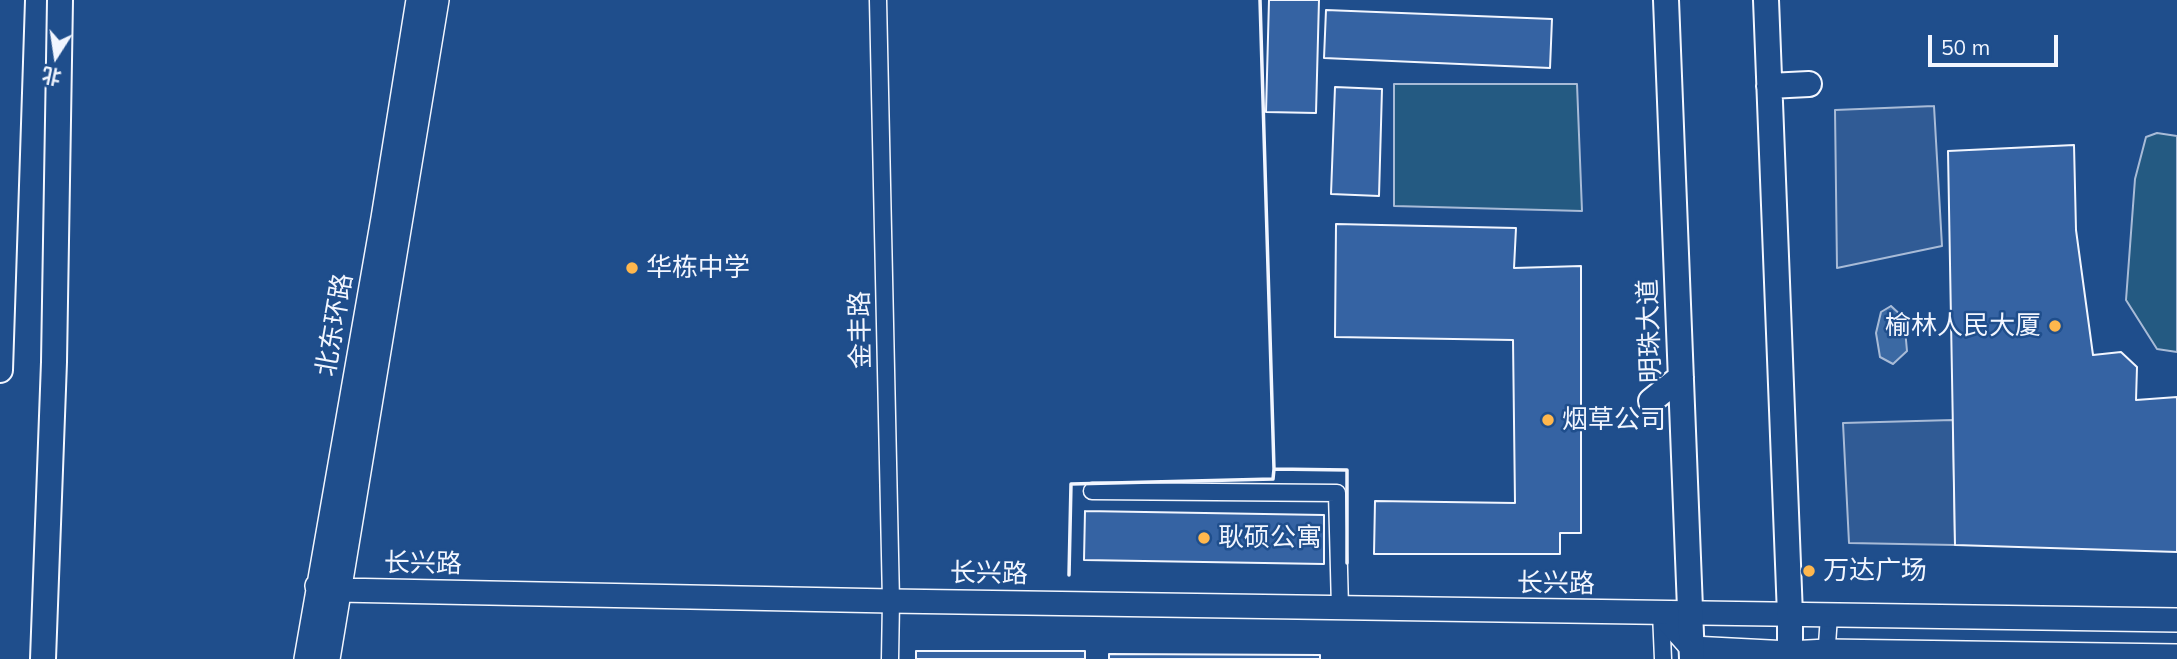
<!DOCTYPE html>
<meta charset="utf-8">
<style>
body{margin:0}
#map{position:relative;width:2177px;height:659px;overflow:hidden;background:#1f4e8c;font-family:Mulish,"Noto Sans SC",sans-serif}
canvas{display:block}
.north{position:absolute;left:21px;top:21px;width:70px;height:70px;-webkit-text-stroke:5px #1f4e8c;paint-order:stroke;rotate:192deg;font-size:19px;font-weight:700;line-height:28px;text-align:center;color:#f2f6ff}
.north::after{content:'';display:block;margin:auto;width:24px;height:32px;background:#f2f6ff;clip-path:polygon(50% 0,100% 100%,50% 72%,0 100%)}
.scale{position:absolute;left:1928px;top:35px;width:130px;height:32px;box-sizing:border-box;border:4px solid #f2f6ff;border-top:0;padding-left:9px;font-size:21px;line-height:24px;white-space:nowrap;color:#f2f6ff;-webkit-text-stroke:5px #1f4e8c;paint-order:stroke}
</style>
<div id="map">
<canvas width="2177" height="659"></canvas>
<div class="north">北</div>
<div class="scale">50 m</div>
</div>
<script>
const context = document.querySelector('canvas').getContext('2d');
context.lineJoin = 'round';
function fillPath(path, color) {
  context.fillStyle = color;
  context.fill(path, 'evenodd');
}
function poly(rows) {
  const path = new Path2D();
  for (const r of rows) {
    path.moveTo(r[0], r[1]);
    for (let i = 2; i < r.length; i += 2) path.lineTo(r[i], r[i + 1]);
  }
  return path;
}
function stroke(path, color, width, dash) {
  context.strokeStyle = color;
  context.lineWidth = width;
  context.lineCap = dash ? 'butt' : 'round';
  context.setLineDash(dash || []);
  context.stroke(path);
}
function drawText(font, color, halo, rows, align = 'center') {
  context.font = font + ' Mulish,"Noto Sans SC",sans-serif';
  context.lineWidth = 5;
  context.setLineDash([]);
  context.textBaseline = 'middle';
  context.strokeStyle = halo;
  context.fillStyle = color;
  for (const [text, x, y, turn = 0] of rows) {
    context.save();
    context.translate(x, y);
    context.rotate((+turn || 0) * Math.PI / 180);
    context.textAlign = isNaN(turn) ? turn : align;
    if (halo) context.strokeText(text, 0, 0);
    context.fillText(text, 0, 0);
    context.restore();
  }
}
const green = poly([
 [1394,84,1577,84,1582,211,1394,206,1394,84],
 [2157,133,2177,136,2177,352,2157,349,2126,300,2135,179,2146,137,2157,133]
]);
fillPath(green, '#245a82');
stroke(green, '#a8bbd7', 2);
const parking = poly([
 [1934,106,1942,246,1837,268,1835,110,1934,106],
 [1953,420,1955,545,1849,543,1843,423,1953,420]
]);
fillPath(parking, '#305b95');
stroke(parking, '#a8bbd7', 2);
const water = poly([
 [1891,306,1904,318,1907,351,1893,364,1880,357,1876,333,1881,312,1891,306]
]);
fillPath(water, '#3b69a3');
stroke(water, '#a8bbd7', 2);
const building = poly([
 [1269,0,1319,0,1316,113,1266,112,1269,0],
 [1326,10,1552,19,1550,68,1324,58,1326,10],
 [1335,87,1382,89,1379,196,1331,194,1335,87],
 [2074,145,2076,230,2093,355,2121,352,2137,367,2136,400,2177,397,2177,552,1955,545,1948,151,2074,145],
 [1336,224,1516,228,1514,268,1581,266,1581,533,1560,533,1560,554,1374,554,1375,501,1515,503,1513,340,1335,337,1336,224],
 [1085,511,1324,515,1324,564,1084,560,1085,511],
 [916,651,1085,651,1085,659,916,659,916,651],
 [1109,654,1320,655,1320,659,1109,659,1109,654]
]);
fillPath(building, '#3563a3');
stroke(building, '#f2f6ff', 2);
const street = poly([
 [878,0,891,601,890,659],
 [1092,491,1337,493,1340,608],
 [1661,613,1663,659],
 [1826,659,1829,616]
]);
const secondary = poly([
 [317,586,339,590,891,601,2177,620],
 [1661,613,1692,648,1789,653,1827,651,2177,656],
 [306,659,383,218,418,0],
 [328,659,437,0]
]);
const primary = poly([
 [1666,0,1692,659],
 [1766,0,1790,615,1790,659],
 [1769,86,1809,84],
 [0,370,12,0],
 [1651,401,1681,377],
 [43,659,54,362,60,0]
]);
stroke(street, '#f2f6ff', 19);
stroke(secondary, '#f2f6ff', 26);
stroke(primary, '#f2f6ff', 28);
stroke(street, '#1f4e8c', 16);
stroke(secondary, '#1f4e8c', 23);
stroke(primary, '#1f4e8c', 24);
stroke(poly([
 [1260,0,1274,469],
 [1069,575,1071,484,1273,479,1274,469,1347,470,1347,563]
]), '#f2f6ff', 3.5);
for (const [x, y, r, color] of [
 [632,268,7,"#ffb74d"],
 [2055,326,7,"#ffb74d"],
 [1548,420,7,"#ffb74d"],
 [1204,538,7,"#ffb74d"],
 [1809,571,7,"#ffb74d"]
]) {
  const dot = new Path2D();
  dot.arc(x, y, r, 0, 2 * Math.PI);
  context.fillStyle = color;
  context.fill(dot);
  stroke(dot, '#1f4e8c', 2.5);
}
drawText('26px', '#f2f6ff', '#1f4e8c', [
 ["华栋中学",646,268],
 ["榆林人民大厦",2041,326,"right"],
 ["烟草公司",1562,420],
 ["耿硕公寓",1218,538],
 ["万达广场",1823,571]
], 'left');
drawText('26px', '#f2f6ff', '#1f4e8c', [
 ["北东环路",335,325,-80],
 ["金丰路",861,330,-91],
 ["明珠大道",1650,331,-92],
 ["长兴路",423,564,1],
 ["长兴路",989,574,1],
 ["长兴路",1556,584,1]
]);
</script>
